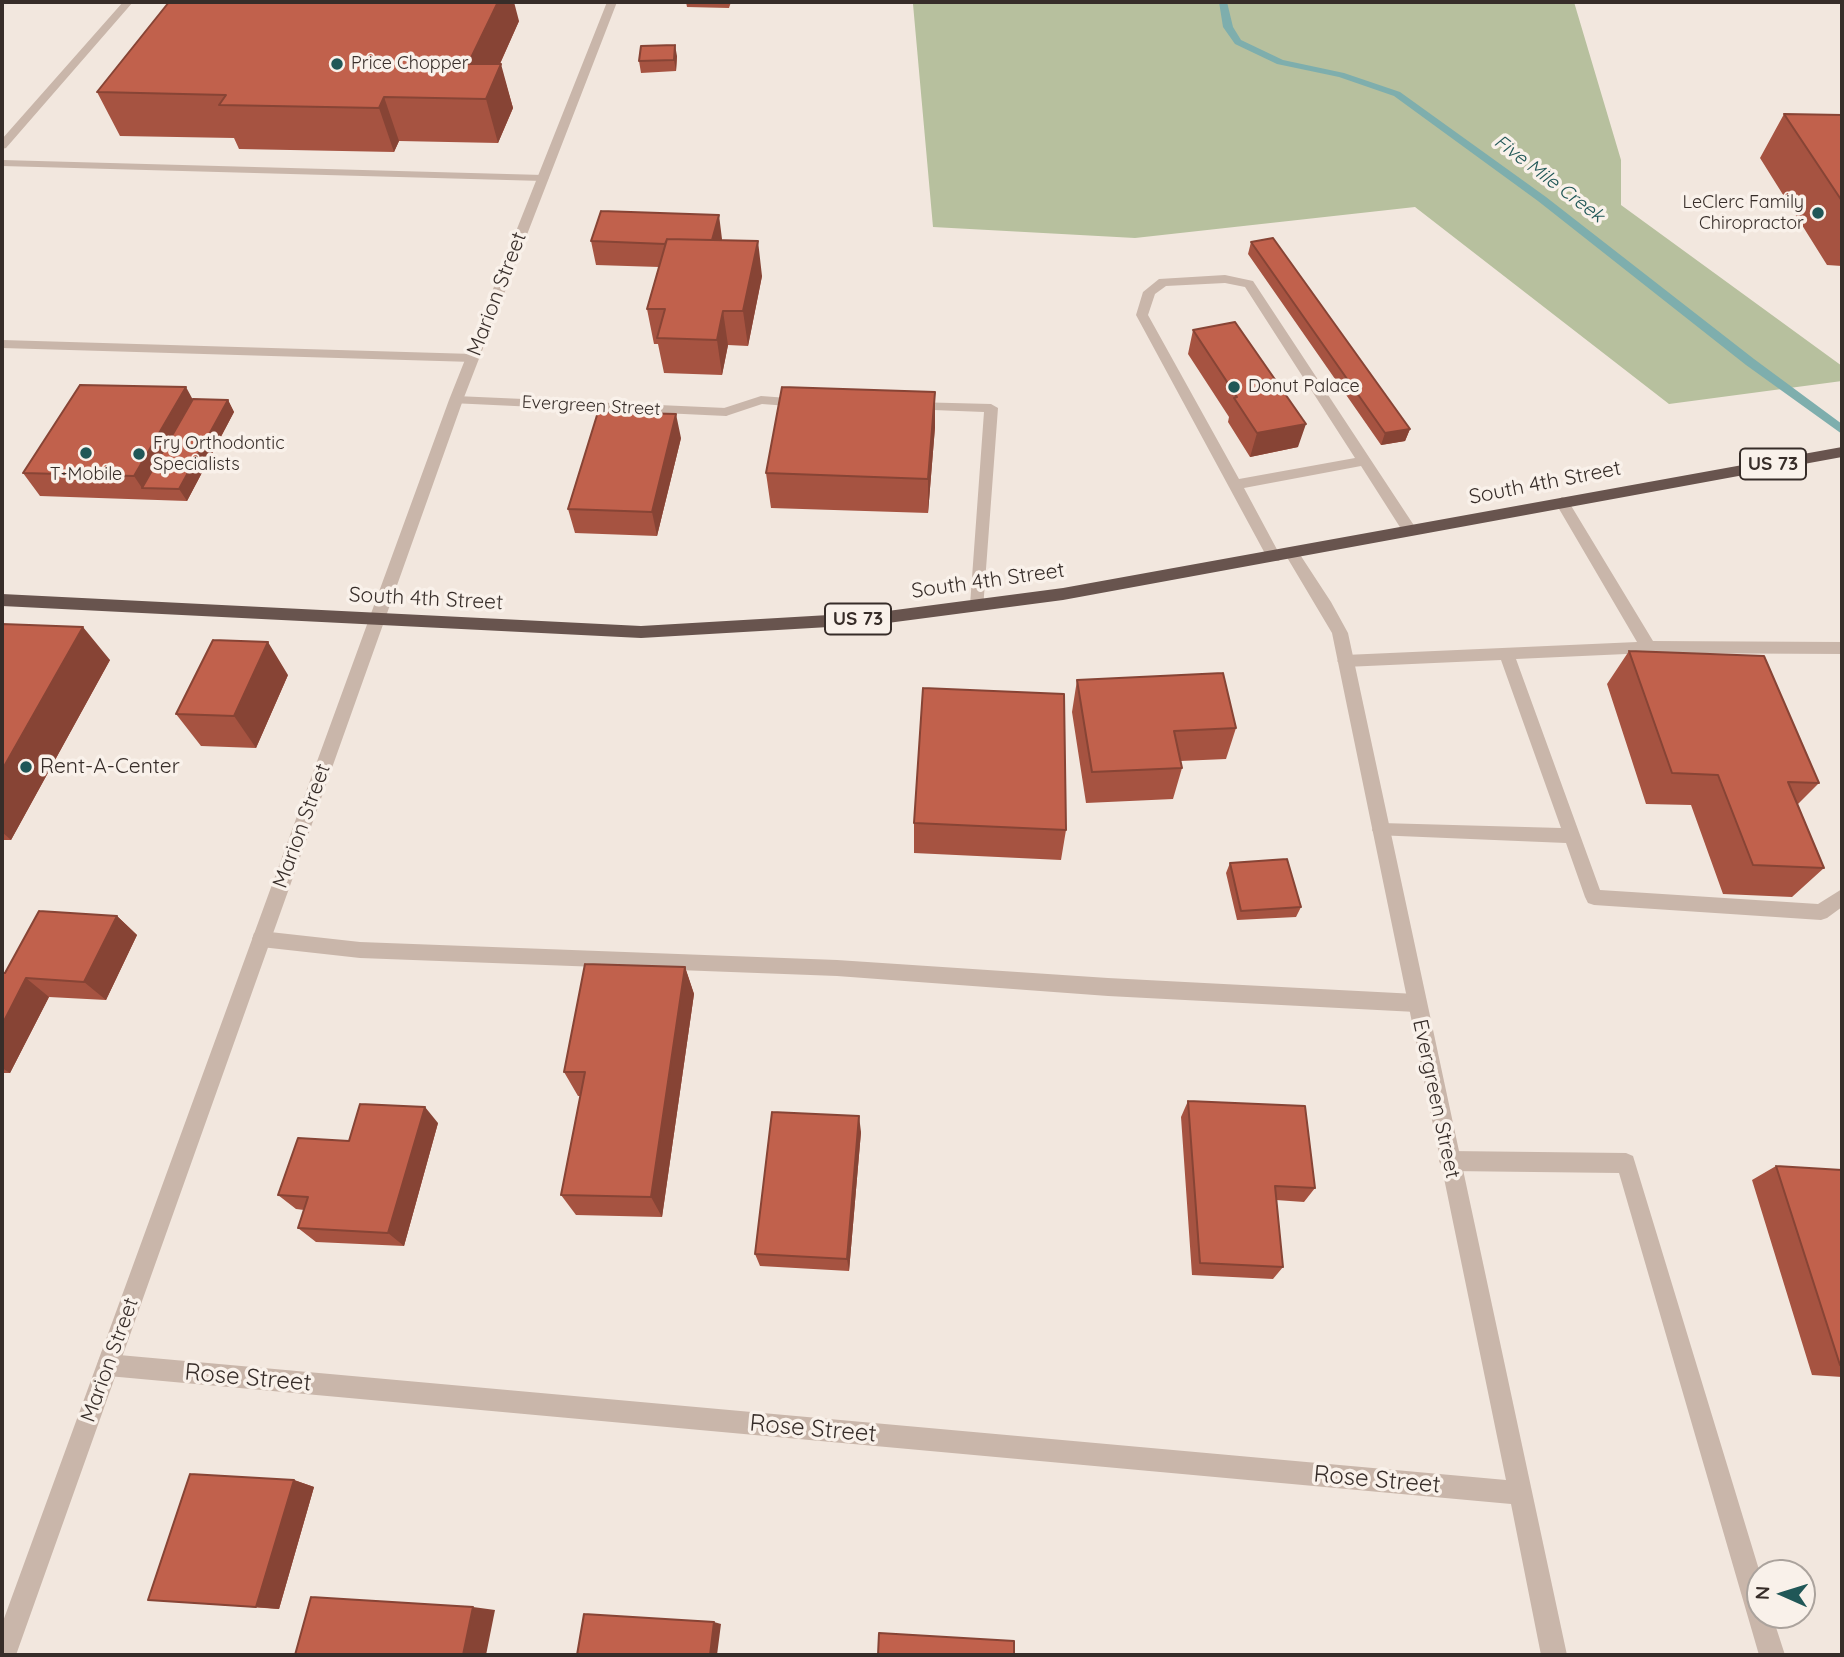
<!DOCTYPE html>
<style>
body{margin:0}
#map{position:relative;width:1844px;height:1657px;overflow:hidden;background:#f2e7de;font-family:Quicksand,sans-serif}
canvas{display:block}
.frame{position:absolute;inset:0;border:4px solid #372d29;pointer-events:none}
.north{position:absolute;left:1746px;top:1559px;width:70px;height:70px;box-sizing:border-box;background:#f9f1ea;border:2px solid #aba39d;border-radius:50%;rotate:273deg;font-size:19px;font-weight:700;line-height:28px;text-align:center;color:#372d29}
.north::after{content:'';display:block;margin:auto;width:24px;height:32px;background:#205757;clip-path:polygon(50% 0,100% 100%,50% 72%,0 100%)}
</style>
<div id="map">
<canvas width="1844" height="1657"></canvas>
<div class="frame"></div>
<div class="north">N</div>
</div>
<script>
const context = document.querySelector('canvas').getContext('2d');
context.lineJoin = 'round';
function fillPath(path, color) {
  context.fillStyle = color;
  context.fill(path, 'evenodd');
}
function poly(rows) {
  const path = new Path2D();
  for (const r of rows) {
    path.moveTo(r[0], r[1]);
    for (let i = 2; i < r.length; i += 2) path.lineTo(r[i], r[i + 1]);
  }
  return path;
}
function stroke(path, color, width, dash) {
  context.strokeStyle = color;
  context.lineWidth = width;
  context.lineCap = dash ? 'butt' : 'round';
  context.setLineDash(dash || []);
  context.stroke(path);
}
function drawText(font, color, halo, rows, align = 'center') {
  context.font = font + ' Quicksand,sans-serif';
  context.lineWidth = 7;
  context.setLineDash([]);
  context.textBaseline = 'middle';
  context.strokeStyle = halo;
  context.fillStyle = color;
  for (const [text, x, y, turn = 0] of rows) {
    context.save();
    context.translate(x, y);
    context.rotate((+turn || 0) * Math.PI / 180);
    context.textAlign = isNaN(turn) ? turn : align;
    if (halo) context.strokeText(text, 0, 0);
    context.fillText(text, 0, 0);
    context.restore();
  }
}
fillPath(poly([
 [904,2,1574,2,1621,160,1621,205,1842,366,1842,381,1669,404,1415,207,1135,238,933,227,913,4]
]), '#b7c09e');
fillPath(poly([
 [1219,2,1227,2,1233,27,1241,40,1283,60,1344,73,1400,92,1546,197,1754,359,1842,424,1842,434,1746,365,1538,201,1394,96,1339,77,1277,64,1235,44,1223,27,1219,2]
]), '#7eaead');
fillPath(poly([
 [123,2,133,2,6,148,2,149,2,139,123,2],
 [2,160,543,175,549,178,543,181,2,166,2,160],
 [1225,275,1253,281,1415,527,1417,531,1415,535,1405,535,1361,466,1244,488,1281,557,1279,561,1269,561,1136,315,1143,292,1159,279,1225,275],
 [1225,283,1245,287,1355,458,1239,479,1148,315,1155,294,1166,286,1225,283],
 [2,340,473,354,480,358,473,362,2,348,2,340],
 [761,396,801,399,808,403,801,407,762,404,726,416,719,412,721,409,761,396],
 [913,402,991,404,998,408,983,609,978,611,970,605,984,412,908,409,908,403,913,402],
 [1562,497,1567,499,1653,641,1842,642,1842,654,1648,653,1516,659,1600,890,1818,904,1842,889,1842,907,1827,918,1821,920,1594,905,1588,903,1585,897,1566,843,1375,835,1372,830,1375,825,1381,823,1561,828,1501,660,1345,667,1337,661,1345,655,1637,642,1555,502,1562,497],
 [261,931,360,942,837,960,1108,978,1416,994,1423,997,1426,1003,1423,1009,1416,1012,1108,996,837,976,360,958,261,947,254,945,252,939,254,933,261,931],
 [1449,1151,1626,1153,1633,1156,1760,1573,1760,1615,1772,1615,1785,1655,1759,1655,1619,1173,1449,1171,1442,1168,1439,1161,1442,1154,1449,1151]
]), '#c9b6aa');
fillPath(poly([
 [456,396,726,408,733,412,726,416,451,403,451,397,456,396],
 [1292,549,1297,550,1331,602,1348,633,1567,1655,1541,1655,1511,1504,108,1376,100,1373,97,1365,100,1357,108,1354,1506,1480,1332,633,1285,554,1292,549]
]), '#c9b6aa');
fillPath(poly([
 [607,2,617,2,463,400,16,1655,2,1655,2,1624,449,400,607,2]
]), '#c9b6aa');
fillPath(poly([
 [1842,447,1842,457,1063,600,880,624,641,638,2,606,2,594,641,626,880,612,1063,588,1842,447]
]), '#68544e');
fillPath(poly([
 [686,2,731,2,729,8,687,7],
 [519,21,500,64,513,108,498,143,399,141,394,152,239,149,234,138,120,136,97,92],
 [677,56,676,71,641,73,639,61],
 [1784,114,1842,115,1842,266,1827,265,1760,158],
 [722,239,722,240,762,276,748,346,728,345,722,375,664,373,658,344,654,344,647,309,659,267,596,265,591,241],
 [1251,242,1410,429,1405,441,1381,445,1248,254],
 [1193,330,1298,447,1250,457,1228,422,1229,417,1188,354],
 [935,392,935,427,928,513,771,508,766,473],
 [193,399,228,400,234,412,187,501,40,496,23,473],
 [681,438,657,536,575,533,568,509],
 [2,624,110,660,11,840,2,840],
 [1629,651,1819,783,1797,805,1824,868,1792,897,1723,894,1691,805,1646,804,1607,684],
 [288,675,256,748,201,746,176,714],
 [1077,680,1236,728,1226,759,1180,761,1182,768,1173,799,1086,803,1072,712],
 [914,823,1066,830,1061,860,914,853],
 [1230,863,1301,907,1296,917,1237,920,1226,873],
 [117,916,137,935,106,1000,49,997,10,1073,2,1073,2,973,5,973],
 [685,967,694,994,662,1217,576,1215,561,1195,580,1096,578,1096,564,1072],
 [1188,1101,1315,1188,1304,1202,1276,1200,1283,1267,1273,1279,1192,1275,1181,1117],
 [438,1123,404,1246,316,1242,298,1228,304,1210,296,1209,278,1195,349,1141],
 [861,1132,849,1271,760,1266,755,1254],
 [1776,1166,1842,1170,1842,1377,1812,1375,1752,1180],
 [294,1480,314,1487,279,1609,148,1600]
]), '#a65341');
fillPath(poly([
 [498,2,514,2,519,21,484,99,468,64],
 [675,45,677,56,676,71,674,60],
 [501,64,513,108,498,143,486,99],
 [384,97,399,141,394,152,379,108],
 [719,215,722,239,714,269,710,245],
 [758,241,762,276,748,346,743,311],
 [723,311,728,345,722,375,717,340],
 [186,387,199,411,142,488,134,476],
 [935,392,935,427,928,513,928,479],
 [228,400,234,412,187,501,179,489],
 [676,414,681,438,657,536,652,512],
 [1306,424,1298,447,1250,457,1257,433],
 [1410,429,1405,441,1381,445,1385,433],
 [83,627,110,660,11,840,2,832,2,770],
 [268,642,288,675,256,748,234,716],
 [117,916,137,935,106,1000,84,982],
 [685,967,694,994,662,1217,651,1197],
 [26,978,49,997,10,1073,2,1068,2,1025],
 [425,1107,438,1123,404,1246,388,1233],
 [859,1116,861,1132,849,1271,847,1259],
 [294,1480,314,1487,279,1609,256,1607],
 [473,1607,495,1610,486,1655,463,1655],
 [714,1622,721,1624,717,1655,710,1655]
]), '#874435');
const building = poly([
 [169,2,498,2,468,64,501,64,486,99,384,97,379,108,219,105,226,95,97,92,169,2],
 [675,45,674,60,639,61,641,46,675,45],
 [1784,114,1842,115,1842,201,1784,114],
 [601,211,719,215,712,240,667,239,665,244,591,241,601,211],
 [1273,238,1410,429,1385,433,1251,242,1273,238],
 [667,239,758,241,743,311,723,311,717,340,657,338,665,309,647,309,667,239],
 [1235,322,1306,424,1257,433,1234,398,1237,397,1193,330,1235,322],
 [80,385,186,387,134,476,23,473,80,385],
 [782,387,935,392,928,479,766,473,782,387],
 [193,399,228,400,179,489,142,488,193,399],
 [598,412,676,414,652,512,568,509,598,412],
 [2,624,83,627,2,770,2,624],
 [213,640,268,642,234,716,176,714,213,640],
 [1629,651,1764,656,1819,783,1788,782,1824,868,1753,865,1718,775,1672,773,1629,651],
 [1223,673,1236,728,1174,731,1182,768,1092,772,1077,680,1223,673],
 [923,688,1064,694,1066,830,914,823,923,688],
 [1287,859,1301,907,1241,911,1230,863,1287,859],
 [39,911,117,916,84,982,26,978,2,1025,2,973,5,973,39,911],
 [585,964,685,967,651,1197,561,1195,585,1072,564,1072,585,964],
 [1188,1101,1305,1106,1315,1188,1275,1186,1283,1267,1200,1263,1188,1101],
 [360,1104,425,1107,388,1233,298,1228,308,1197,278,1195,298,1138,349,1141,360,1104],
 [772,1112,859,1116,847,1259,755,1254,772,1112],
 [1776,1166,1842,1170,1842,1366,1840,1365,1776,1166],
 [190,1474,294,1480,256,1607,148,1600,190,1474],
 [311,1597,473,1607,463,1655,295,1655,311,1597],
 [584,1614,714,1622,710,1655,577,1655,584,1614],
 [879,1633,1014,1641,1014,1655,878,1655,879,1633]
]);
fillPath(building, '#c1614c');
stroke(building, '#874435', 2);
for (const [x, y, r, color] of [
 [337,64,7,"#205757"],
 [1818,213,7,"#205757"],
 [1234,387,7,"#205757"],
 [86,453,7,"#205757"],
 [139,454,7,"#205757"],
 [26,767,7,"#205757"]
]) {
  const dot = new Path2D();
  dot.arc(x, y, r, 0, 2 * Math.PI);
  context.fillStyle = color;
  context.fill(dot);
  stroke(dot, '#f9f1ea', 2.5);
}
drawText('18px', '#372d29', '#f9f1ea', [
 ["Price Chopper",351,64],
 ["LeClerc Family",1804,203,"right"],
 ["Chiropractor",1804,224,"right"],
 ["Donut Palace",1248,387],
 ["Fry Orthodontic",153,444],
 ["Specialists",153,465],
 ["T-Mobile",86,475,"center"]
], 'left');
drawText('18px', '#372d29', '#f9f1ea', [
 ["Evergreen Street",591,406,3]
]);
drawText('italic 19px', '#205757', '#f9f1ea', [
 ["Five Mile Creek",1549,179,37]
]);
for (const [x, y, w] of [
 [1773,464,66],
 [858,619,66]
]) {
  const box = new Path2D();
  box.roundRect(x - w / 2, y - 15.5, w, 31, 5);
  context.fillStyle = '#f9f1ea';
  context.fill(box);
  stroke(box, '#372d29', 2);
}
drawText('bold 19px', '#372d29', null, [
 ["US 73",1773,464],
 ["US 73",858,619]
]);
drawText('21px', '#372d29', '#f9f1ea', [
 ["Marion Street",497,294,-69],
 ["South 4th Street",1545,483,-11],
 ["South 4th Street",988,581,-8],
 ["South 4th Street",426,599,3],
 ["Marion Street",302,826,-70],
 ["Evergreen Street",1436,1099,78],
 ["Marion Street",110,1360,-70]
]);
drawText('21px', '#372d29', '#f9f1ea', [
 ["Rent-A-Center",40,767]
], 'left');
drawText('24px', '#372d29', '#f9f1ea', [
 ["Rose Street",248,1378,5],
 ["Rose Street",813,1429,5],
 ["Rose Street",1377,1480,5]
]);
</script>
